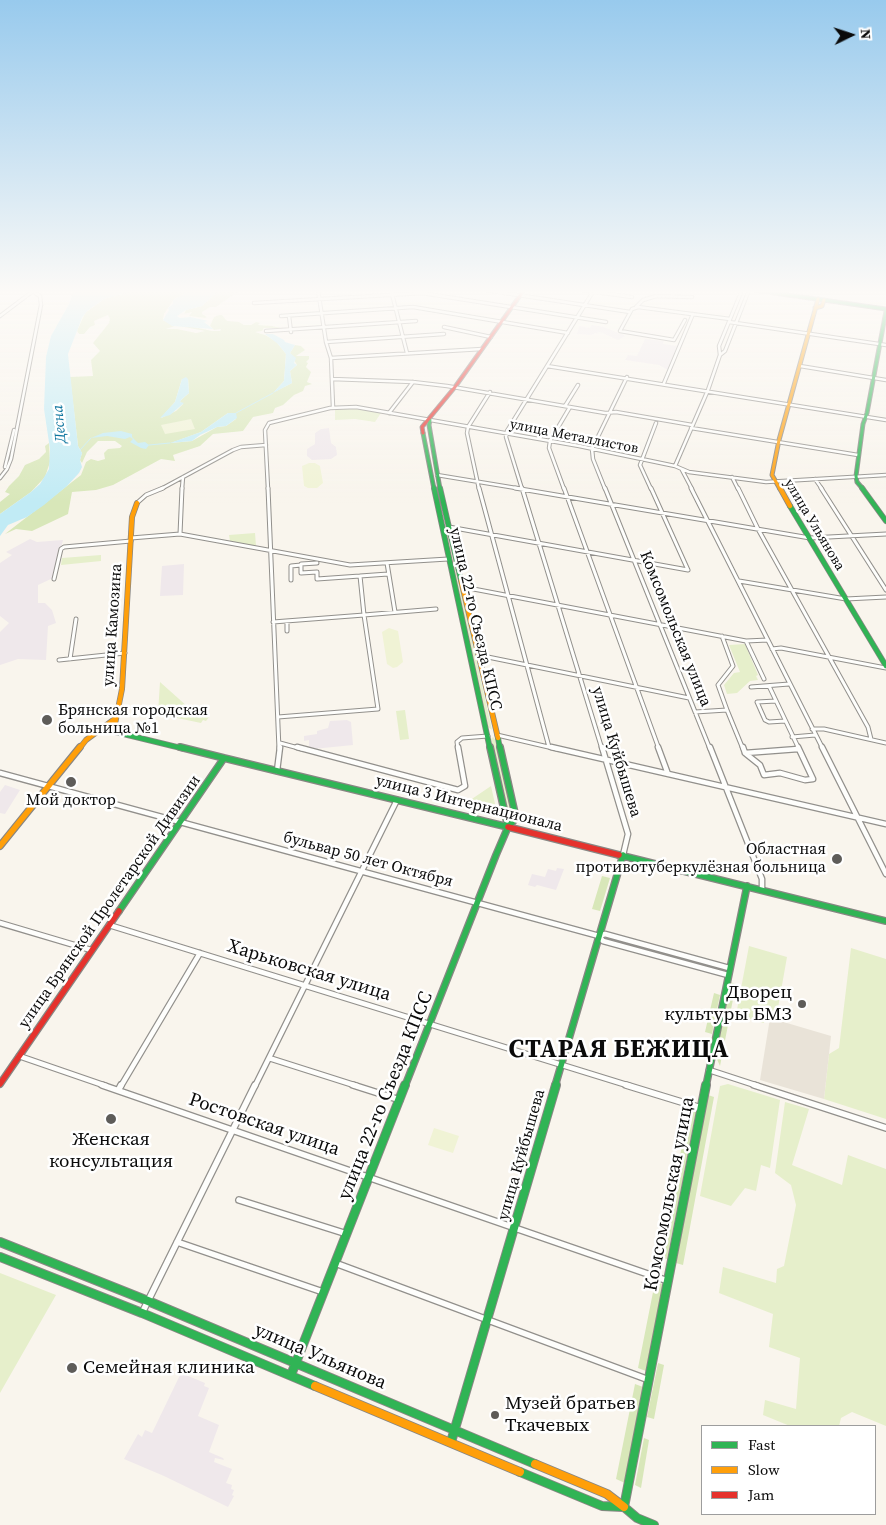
<!DOCTYPE html>
<meta charset="utf-8">
<style>
body{margin:0}
#map{position:relative;width:886px;height:1525px;overflow:hidden;background:#f9f5ed;font-family:"Source Serif 4",serif}
canvas{display:block}
.legend{position:absolute;left:701px;top:1425px;width:175px;height:90px;box-sizing:border-box;background:#fff;border:1px solid #9d9d9d;margin:0;padding:6px 9px;list-style:none;font-size:15px;color:#0a0a0a}
.legend li{display:flex;align-items:center;gap:10px;height:25px}
.legend b{width:25px;border:1px solid #9d9d9d}
.north{position:absolute;left:826px;top:10px;width:50px;height:50px;-webkit-text-stroke:4px #fff;paint-order:stroke;rotate:86deg;font-size:14px;font-weight:700;line-height:20px;text-align:center;color:#0a0a0a}
.north::after{content:'';display:block;margin:auto;width:18px;height:22px;background:#0a0a0a;clip-path:polygon(50% 0,100% 100%,50% 72%,0 100%)}
</style>
<div id="map">
<canvas width="886" height="1525"></canvas>
<ul class="legend">
<li><b style="height:6px;background:#30b455"></b>Fast</li>
<li><b style="height:6px;background:#ff9f0a"></b>Slow</li>
<li><b style="height:6px;background:#e5322d"></b>Jam</li>
</ul>
<div class="north">N</div>
</div>
<script>
const context = document.querySelector('canvas').getContext('2d');
context.lineJoin = 'round';
function fillPath(path, color) {
  context.fillStyle = color;
  context.fill(path, 'evenodd');
}
function poly(rows) {
  const path = new Path2D();
  for (const r of rows) {
    path.moveTo(r[0], r[1]);
    for (let i = 2; i < r.length; i += 2) path.lineTo(r[i], r[i + 1]);
  }
  return path;
}
function stroke(path, color, width, dash) {
  context.strokeStyle = color;
  context.lineWidth = width;
  context.lineCap = dash ? 'butt' : 'round';
  context.setLineDash(dash || []);
  context.stroke(path);
}
function drawText(font, color, halo, rows, align = 'center') {
  context.font = font + ' "Source Serif 4",serif';
  context.lineWidth = 5;
  context.setLineDash([]);
  context.textBaseline = 'middle';
  context.strokeStyle = halo;
  context.fillStyle = color;
  for (const [text, x, y, turn = 0] of rows) {
    context.save();
    context.translate(x, y);
    context.rotate((+turn || 0) * Math.PI / 180);
    context.textAlign = isNaN(turn) ? turn : align;
    if (halo) context.strokeText(text, 0, 0);
    context.fillText(text, 0, 0);
    context.restore();
  }
}
fillPath(poly([
 [592,325,604,327,626,336,618,340,600,332,590,335,577,334,579,326,590,328],
 [645,339,664,341,663,344,678,346,668,370,659,365,625,360,628,355,637,356],
 [329,428,331,443,336,447,337,455,331,459,312,460,307,456,307,449,315,444,315,433,321,429],
 [30,539,37,542,63,540,53,578,38,585,38,603,45,603,52,610,56,623,48,626,46,660,18,659,0,665,0,632,9,623,0,616,0,563,12,555,6,552],
 [184,564,183,595,160,596,162,566],
 [347,720,351,722,353,745,313,749,309,746,309,740,304,741,304,736,317,734,317,731,328,728,330,721],
 [5,785,20,790,5,814,0,813,0,792],
 [557,868,564,869,556,890,537,885,535,887,528,885,532,874,545,877,548,869,556,871],
 [181,1373,205,1383,204,1386,209,1388,198,1416,219,1425,209,1452,223,1458,224,1460,215,1458,214,1462,232,1469,226,1483,232,1485,231,1489,234,1490,232,1495,234,1496,228,1507,164,1476,124,1459,138,1434,142,1437,145,1430,152,1433]
]), '#efe8eb');
fillPath(poly([
 [353,408,363,409,381,413,375,422,355,419,335,420,335,409],
 [445,528,447,529,492,730,488,727,444,529],
 [255,533,256,546,230,541,229,535],
 [101,555,101,561,61,565,62,558],
 [745,644,758,675,756,676,758,680,750,681,737,693,727,694,724,685,734,673,740,672,729,645],
 [160,682,188,707,209,717,206,721,203,720,201,723,158,714],
 [405,710,409,739,400,740,396,711],
 [493,737,495,739,513,817,511,819,508,817,491,739],
 [491,786,498,817,460,807],
 [749,946,787,957,776,1019,765,1016,764,1023,736,1015],
 [851,948,886,959,886,1119,824,1099,829,1054,839,1048],
 [728,1084,780,1100,770,1168,761,1165,756,1191,745,1188,731,1206,700,1196,720,1086],
 [785,1102,809,1109,792,1165,842,1185,848,1155,886,1169,886,1426,852,1412,841,1418,839,1426,790,1426,763,1415,765,1400,796,1409,800,1358,769,1347,773,1314,719,1293,723,1267,776,1283,777,1269,784,1266,796,1205,791,1185,775,1173],
 [0,1273,56,1295,0,1393]
]), '#e6efcb');
fillPath(poly([
 [137,290,183,291,184,294,174,299,164,314,163,320,175,326,166,329,177,329,196,333,205,331,179,326,185,325,212,331,220,331,221,329,214,330,210,326,214,317,219,315,222,315,227,321,239,322,244,325,251,325,256,322,260,323,258,325,272,326,281,328,264,328,262,331,255,332,265,335,276,341,286,354,284,381,274,392,292,383,290,371,297,365,290,353,295,345,301,346,305,350,296,356,309,356,309,359,306,362,308,363,306,367,311,372,307,382,312,384,305,386,303,391,294,395,283,405,275,408,273,413,253,417,243,431,213,434,200,446,173,455,175,461,161,459,113,485,96,490,72,492,68,514,32,531,16,529,5,534,81,475,86,462,91,459,98,461,105,459,104,453,108,449,120,448,122,446,115,441,98,441,87,452,82,463,80,460,82,453,78,446,70,377,93,376,91,360,100,351,93,343,109,323,110,319,108,315,94,321,95,325,90,327,84,334,79,334,77,331,85,313,104,299],
 [182,379,188,379,189,393,181,400,180,402,183,404,176,411,161,418,175,402],
 [228,413,231,413,236,419,226,426,217,427,192,441,171,443,201,432],
 [219,290,240,290,216,307,210,307,202,312,202,314,207,317,205,318,189,316,192,312,184,314,186,310,202,306],
 [49,443,50,462,45,477,31,492,0,514,0,502,10,494,5,492,9,486,19,476,25,465,39,459,46,452,45,446],
 [602,876,610,878,600,911,592,909],
 [730,982,736,984,720,1066,716,1057],
 [714,993,720,995,712,1034,705,1032],
 [708,1095,714,1097,683,1265,676,1263],
 [689,1110,696,1112,667,1259,660,1257],
 [655,1282,663,1284,646,1371,638,1368],
 [658,1363,664,1365,654,1419,647,1417],
 [635,1384,643,1387,625,1483,616,1479],
 [644,1438,649,1440,641,1488,635,1485]
]), '#d8e7b9');
fillPath(poly([
 [191,419,195,429,165,434,161,425],
 [309,463,315,463,320,466,323,483,317,488,308,488,304,486,302,466],
 [389,628,398,631,403,662,397,667,393,668,387,664,382,632],
 [434,1128,459,1136,453,1153,428,1145]
]), '#f0f3d5');
fillPath(poly([
 [770,1018,831,1036,824,1099,760,1080]
]), '#e9e3d8');
fillPath(poly([
 [74,290,137,290,104,299,87,311,82,318,68,354,78,446,82,453,80,460,82,467,79,473,67,486,44,505,27,517,8,525,0,536,0,514,31,492,40,484,49,469,50,449,44,409,46,357,51,336,69,304],
 [181,290,219,290,202,306,186,310,177,316,180,318,191,317,208,321,204,322,213,329,172,326,163,320,169,310,168,308,173,304,173,300,184,294],
 [265,334,273,334,284,340,285,342,295,345,290,353,296,358,294,363,297,365,290,371,292,383,273,393,284,381,286,354,278,344],
 [186,377,188,379,189,393,181,400,180,402,184,403,170,415,160,418,175,402,182,379],
 [228,413,236,413,237,418,226,426,217,427,200,435,192,441,170,443,201,432],
 [121,431,132,434,132,437,138,443,145,442,149,445,146,449,141,448,130,442,133,439,130,437,125,439,107,436,91,438,103,433]
]), '#c1ebf5');
stroke(poly([
 [236,413,273,393],
 [149,445,170,443],
 [80,450,91,438]
]), '#c1ebf5', 1);
const streetFar3 = poly([
 [318,290,326,342,331,358,333,407],
 [391,290,407,353],
 [485,290,630,312],
 [581,290,632,297],
 [254,303,422,293,606,322],
 [636,307,643,300,656,296,692,297],
 [0,316,33,291],
 [281,316,413,307,568,333],
 [289,316,291,332],
 [685,320,674,340,620,331,632,309,638,307,730,319],
 [729,322,886,345],
 [444,327,491,337],
 [266,331,416,321],
 [326,342,444,334],
 [720,355,725,351,749,290],
 [331,358,482,349],
 [547,366,886,420],
 [800,366,886,380],
 [332,379,413,382,447,386,605,413,616,412,692,425],
 [664,383,693,314],
 [565,406,578,385],
 [389,413,413,382],
 [691,428,858,455],
 [675,466,708,390,720,355,719,346,742,290],
 [5,467,14,430],
 [682,470,692,489],
 [437,475,522,489],
 [732,477,738,489],
 [0,478,7,469,11,459,41,305,40,296,30,290],
 [815,479,822,489],
 [161,489,233,450,241,447,266,445],
 [182,489,183,477],
 [268,489,265,430,269,423,330,408,356,407,579,446,675,466,689,472,766,482,886,475],
 [479,489,467,433,468,427,490,392],
 [522,489,506,437,507,431,594,290],
 [564,489,549,448,550,441,570,407],
 [605,489,593,459,592,449,627,377],
 [651,489,640,465,656,423]
]);
const streetFar2 = poly([
 [268,488,279,749],
 [479,488,549,747],
 [515,488,810,538,886,534],
 [522,488,602,749],
 [564,488,659,749],
 [605,488,710,749],
 [651,488,688,570],
 [691,488,823,749],
 [738,488,758,529,868,727,871,739],
 [821,488,886,590],
 [137,503,146,495,163,488],
 [449,527,688,570],
 [180,534,182,488],
 [131,538,180,534,350,565,448,559],
 [317,563,301,564,301,573,317,572,317,579,360,576],
 [387,563,395,612],
 [54,579,61,549,64,547,131,541],
 [291,580,291,566,301,565],
 [739,581,846,599,886,597],
 [463,587,746,641,768,640],
 [287,621,287,631],
 [273,622,364,615,360,576,388,574],
 [722,636,733,666,718,685,727,710],
 [746,641,764,679],
 [772,649,781,648,886,668],
 [478,655,689,698],
 [70,659,76,619],
 [59,660,125,653],
 [769,686,799,749],
 [751,687,789,684],
 [776,701,757,702,765,720,769,722,785,721],
 [695,712,727,710,743,749],
 [278,717,378,709,364,615,436,609],
 [812,729,824,729,886,743],
 [497,735,557,749],
 [792,737,815,735],
 [280,743,302,749],
 [458,749,457,742,462,738,488,736]
]);
const streetFar1 = poly([
 [297,747,458,790,465,786,458,747],
 [551,747,886,824],
 [602,747,628,834,623,855],
 [658,747,668,774],
 [710,747,762,879,762,890],
 [743,747,745,753,798,749],
 [822,747,886,874],
 [745,753,760,765,764,775,780,773,805,780,813,779,798,747],
 [277,771,280,747],
 [0,773,599,936,605,934,729,968],
 [0,923,91,950],
 [109,925,630,1086],
 [599,936,603,941,728,975],
 [19,1056,106,1086],
 [269,1058,357,1086],
 [709,1070,758,1086],
 [121,1086,200,953],
 [255,1086,397,800]
]);
const street = poly([
 [102,1085,668,1281],
 [353,1085,400,1100],
 [626,1085,701,1108],
 [754,1085,886,1128],
 [119,1089,121,1085],
 [239,1200,347,1234],
 [177,1242,323,1292],
 [335,1263,649,1380],
 [142,1313,255,1085]
]);
const fastFar3 = poly([
 [754,290,886,309],
 [430,420,429,425,440,489],
 [423,433,434,489],
 [863,489,857,482,856,476,863,424,867,413,886,311]
]);
const fastFar2 = poly([
 [434,488,490,749],
 [440,488,461,580],
 [862,488,886,521],
 [790,506,886,666],
 [103,729,185,749],
 [498,738,500,749]
]);
const fastFar1 = poly([
 [180,747,224,758],
 [490,747,508,827],
 [619,855,886,921],
 [119,911,224,758,508,827],
 [405,1086,496,855,508,827,516,818,500,747],
 [555,1086,623,855],
 [706,1086,747,886]
]);
const fast = poly([
 [0,1242,148,1301,535,1464],
 [0,1257,142,1313,315,1386],
 [291,1375,405,1085],
 [451,1442,556,1085],
 [520,1472,602,1506,623,1507],
 [654,1525,637,1518,624,1507,706,1085]
]);
const slowFar3 = poly([
 [815,308,822,306,824,300],
 [780,489,772,475,779,440,818,299]
]);
const slowFar2 = poly([
 [780,488,790,506],
 [461,580,498,738],
 [119,732,115,724,122,689,132,517,137,503],
 [79,749,86,740,116,718]
]);
const slowFar1 = poly([
 [0,846,80,747]
]);
const slow = poly([
 [315,1386,520,1472],
 [535,1464,607,1494,624,1507]
]);
const jamFar1 = poly([
 [423,433,422,427,455,387,524,290]
]);
const jam = poly([
 [508,827,619,855],
 [0,1084,119,911]
]);
stroke(streetFar3, '#92908c', 4.5);
stroke(streetFar2, '#92908c', 5);
stroke(streetFar1, '#92908c', 7);
stroke(street, '#92908c', 8);
stroke(fastFar3, '#888683', 5);
stroke(fastFar2, '#888683', 6);
stroke(fastFar1, '#888683', 8);
stroke(fast, '#888683', 10);
stroke(slowFar3, '#888683', 5);
stroke(slowFar2, '#888683', 6);
stroke(slowFar1, '#888683', 8);
stroke(slow, '#888683', 10);
stroke(jamFar1, '#888683', 5);
stroke(jam, '#888683', 8);
stroke(streetFar3, '#fefefc', 2.5);
stroke(streetFar2, '#fefefc', 3);
stroke(streetFar1, '#fefefc', 4.5);
stroke(street, '#fefefc', 5.5);
stroke(fastFar3, '#30b455', 3);
stroke(fastFar2, '#30b455', 4.5);
stroke(fastFar1, '#30b455', 5.5);
stroke(fast, '#30b455', 8);
stroke(slowFar3, '#ff9f0a', 3);
stroke(slowFar2, '#ff9f0a', 4.5);
stroke(slowFar1, '#ff9f0a', 5.5);
stroke(slow, '#ff9f0a', 8);
stroke(jamFar1, '#e5322d', 3);
stroke(jam, '#e5322d', 5.5);
const sky = context.createLinearGradient(0, 0, 0, 503);
sky.addColorStop(0, '#98caed');
sky.addColorStop(0.58, '#fcfaf7');
sky.addColorStop(1, '#fcfaf700');
context.fillStyle = sky;
context.fillRect(0, 0, 886, 503);
for (const [x, y, r, color] of [
 [47,720,6,"#5e5c59"],
 [71,782,6,"#5e5c59"],
 [837,859,6,"#5e5c59"],
 [802,1004,5,"#5e5c59"],
 [111,1119,6,"#5e5c59"],
 [72,1368,6,"#5e5c59"],
 [495,1415,5,"#5e5c59"]
]) {
  const dot = new Path2D();
  dot.arc(x, y, r, 0, 2 * Math.PI);
  context.fillStyle = color;
  context.fill(dot);
  stroke(dot, '#fff', 2);
}
drawText('14px', '#0a0a0a', '#fff', [
 ["улица Металлистов",574,437,11],
 ["улица Ульянова",814,525,59]
]);
drawText('italic 15px', '#10769f', '#fff', [
 ["Десна",60,424,-95]
]);
drawText('16px', '#0a0a0a', '#fff', [
 ["улица 22-го Съезда КПСС",475,619,77],
 ["улица Камозина",113,625,-86],
 ["Комсомольская улица",675,629,68],
 ["улица Куйбышева",616,752,73],
 ["улица 3 Интернационала",469,804,14],
 ["бульвар 50 лет Октября",368,860,15],
 ["улица Брянской Пролетарской Дивизии",110,902,-55],
 ["улица Куйбышева",522,1155,-74]
]);
drawText('16px', '#0a0a0a', '#fff', [
 ["Брянская городская",58,711],
 ["больница №1",58,729],
 ["Мой доктор",71,801,"center"],
 ["Областная",826,850,"right"],
 ["противотуберкулёзная больница",826,868,"right"]
], 'left');
drawText('19px', '#0a0a0a', '#fff', [
 ["Харьковская улица",309,971,17],
 ["улица 22-го Съезда КПСС",386,1096,-68],
 ["Ростовская улица",264,1125,19],
 ["Комсомольская улица",670,1194,-79],
 ["улица Ульянова",320,1357,23]
]);
drawText('19px', '#0a0a0a', '#fff', [
 ["Дворец",792,993,"right"],
 ["культуры БМЗ",792,1015,"right"],
 ["Женская",111,1140,"center"],
 ["консультация",111,1162,"center"],
 ["Семейная клиника",83,1368],
 ["Музей братьев",505,1404],
 ["Ткачевых",505,1426]
], 'left');
context.letterSpacing = '1px';
drawText('bold 25px', '#0a0a0a', '#fff', [
 ["CТАРАЯ БЕЖИЦА",619,1051]
]);
context.letterSpacing = '0px';
</script>
